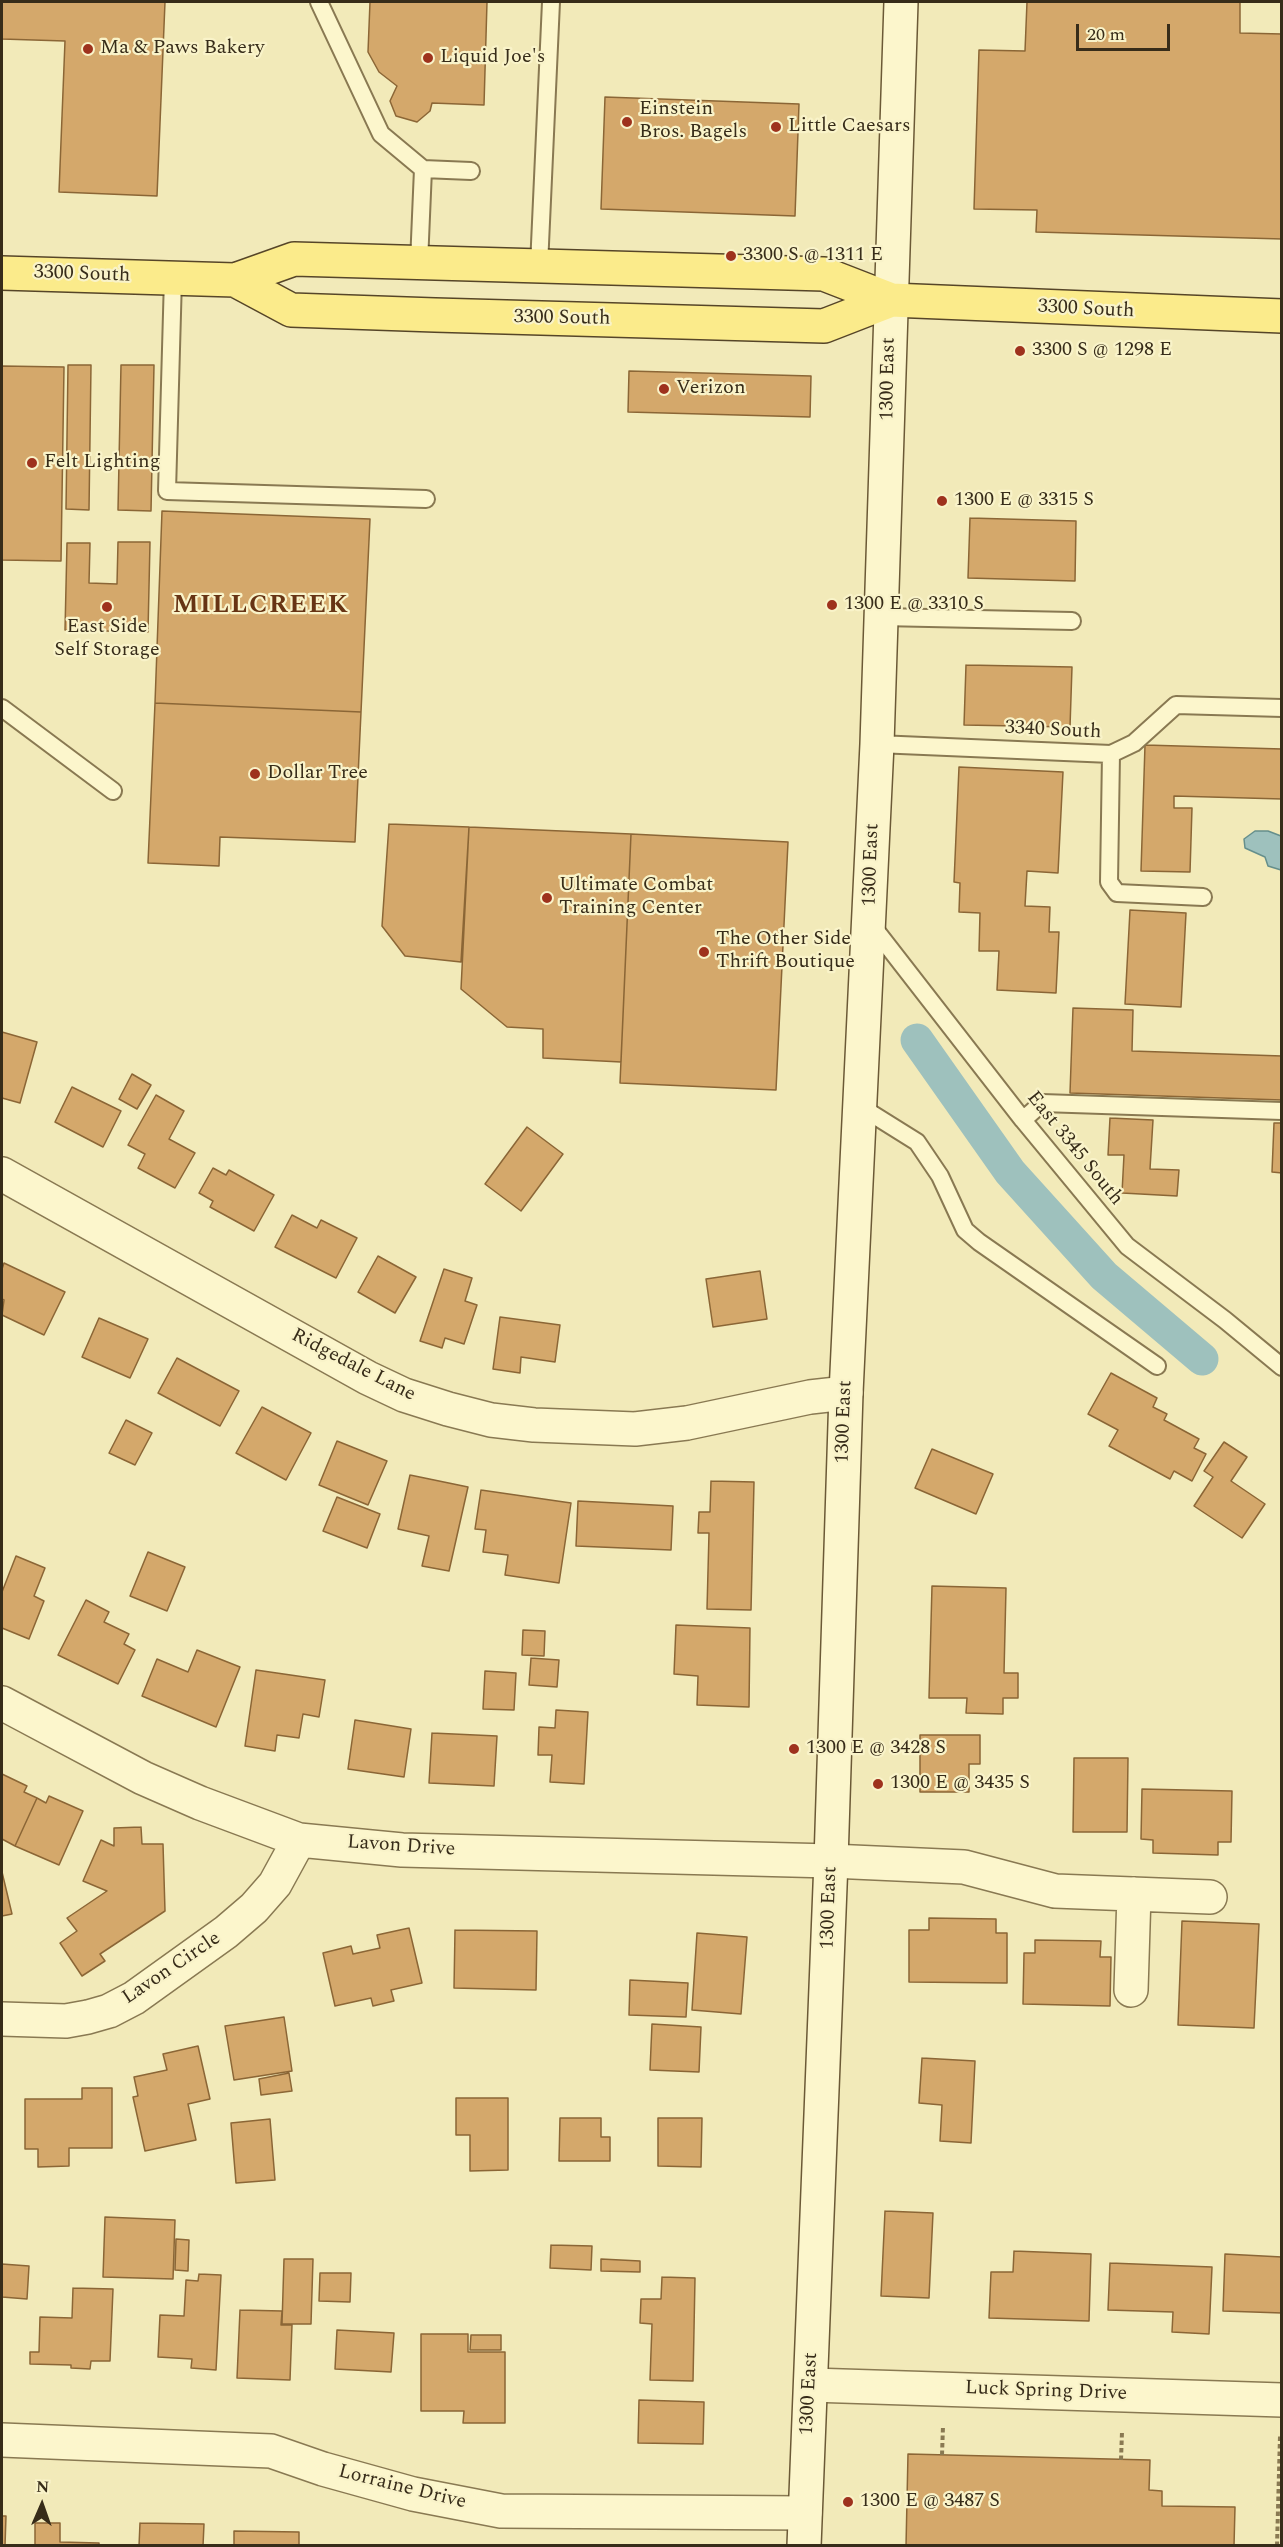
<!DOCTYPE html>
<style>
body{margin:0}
#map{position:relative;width:1283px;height:2547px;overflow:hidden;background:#f2eab9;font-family:Spectral,serif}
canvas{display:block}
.frame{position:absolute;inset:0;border:3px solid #372c19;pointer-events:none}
.north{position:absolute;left:12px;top:2475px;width:60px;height:60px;-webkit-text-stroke:4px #f9f3c9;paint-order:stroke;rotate:2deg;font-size:16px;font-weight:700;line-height:24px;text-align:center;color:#372c19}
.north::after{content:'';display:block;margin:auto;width:21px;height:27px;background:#372c19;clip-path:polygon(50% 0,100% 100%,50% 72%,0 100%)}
.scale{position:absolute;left:1076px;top:24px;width:94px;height:27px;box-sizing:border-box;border:3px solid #372c19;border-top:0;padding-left:8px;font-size:18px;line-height:21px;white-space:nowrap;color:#372c19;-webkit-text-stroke:4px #f9f3c9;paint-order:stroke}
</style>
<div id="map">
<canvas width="1283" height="2547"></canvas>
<div class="frame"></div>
<div class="north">N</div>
<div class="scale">20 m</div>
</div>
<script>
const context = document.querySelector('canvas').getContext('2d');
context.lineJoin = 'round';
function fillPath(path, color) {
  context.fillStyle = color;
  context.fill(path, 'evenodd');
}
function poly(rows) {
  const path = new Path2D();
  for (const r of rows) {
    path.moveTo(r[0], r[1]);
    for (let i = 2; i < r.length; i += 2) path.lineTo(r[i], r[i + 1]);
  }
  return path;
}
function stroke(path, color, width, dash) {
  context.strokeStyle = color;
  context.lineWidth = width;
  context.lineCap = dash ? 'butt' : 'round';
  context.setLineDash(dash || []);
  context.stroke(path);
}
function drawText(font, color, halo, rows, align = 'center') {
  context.font = font + ' Spectral,serif';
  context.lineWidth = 4.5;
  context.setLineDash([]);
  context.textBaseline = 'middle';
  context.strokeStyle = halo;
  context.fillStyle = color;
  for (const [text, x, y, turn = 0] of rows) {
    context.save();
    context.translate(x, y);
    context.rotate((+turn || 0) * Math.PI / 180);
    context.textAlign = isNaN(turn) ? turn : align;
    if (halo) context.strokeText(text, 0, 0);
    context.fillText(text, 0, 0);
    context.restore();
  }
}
const water = poly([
 [1255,831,1268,831,1281,836,1281,870,1268,866,1265,857,1245,848,1244,839,1255,831]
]);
fillPath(water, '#9ec1bd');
stroke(water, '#658f8c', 1.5);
stroke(poly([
 [917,1040,1010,1172,1104,1276,1202,1359]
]), '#9ec1bd', 33);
const building = poly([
 [2,2,165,2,157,196,59,192,65,41,2,39,2,2],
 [370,2,487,2,484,105,432,103,430,111,417,122,396,116,390,101,397,86,379,72,368,52,370,2],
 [1027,2,1240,2,1240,33,1282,34,1282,239,1036,232,1037,210,974,209,979,50,1025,51,1027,2],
 [605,97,799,104,795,216,601,209,605,97],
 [68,365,91,365,89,510,66,509,68,365],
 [121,365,154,365,151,511,118,510,121,365],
 [2,366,64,367,61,561,2,560,2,366],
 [629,371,811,376,810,417,628,412,629,371],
 [162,511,370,519,361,712,155,703,162,511],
 [970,518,1076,521,1075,581,968,578,970,518],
 [118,542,150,542,148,632,65,630,67,543,90,543,89,583,117,584,118,542],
 [966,665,1072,667,1070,727,964,725,966,665],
 [155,703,361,712,355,842,220,837,219,866,148,863,155,703],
 [1145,745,1282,749,1282,799,1174,796,1174,808,1192,808,1190,872,1141,871,1145,745],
 [959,767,1063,772,1058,873,1027,871,1025,906,1050,907,1049,932,1059,932,1056,993,997,990,999,951,979,951,980,913,959,912,960,883,954,882,959,767],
 [389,824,469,827,461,962,405,956,382,926,389,824],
 [469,827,631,834,621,1062,543,1058,543,1029,507,1027,461,989,469,827],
 [631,834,788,842,776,1090,620,1083,631,834],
 [1130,910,1186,913,1181,1007,1125,1004,1130,910],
 [1073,1008,1133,1010,1132,1051,1282,1056,1282,1100,1070,1093,1073,1008],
 [2,1032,37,1042,20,1103,2,1098,2,1032],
 [132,1074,151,1085,137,1109,119,1099,132,1074],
 [72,1087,121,1111,103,1147,55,1122,72,1087],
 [156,1095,184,1111,169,1139,195,1153,175,1188,138,1168,145,1154,128,1145,156,1095],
 [1110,1118,1153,1120,1150,1169,1179,1170,1177,1196,1122,1193,1124,1155,1108,1155,1110,1118],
 [1274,1123,1282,1123,1282,1173,1272,1172,1274,1123],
 [527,1127,563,1154,521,1211,485,1184,527,1127],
 [213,1168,226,1175,229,1170,274,1195,254,1231,210,1207,213,1201,199,1193,213,1168],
 [292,1215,317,1228,321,1220,357,1238,336,1278,275,1247,292,1215],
 [378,1256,416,1277,395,1313,358,1292,378,1256],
 [4,1263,65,1292,44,1335,2,1315,4,1300,2,1299,2,1269,4,1263],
 [444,1269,472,1278,465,1301,477,1305,464,1344,445,1338,442,1348,420,1341,444,1269],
 [760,1271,767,1319,713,1327,706,1279,760,1271],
 [500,1317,560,1325,555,1362,521,1357,520,1373,493,1369,500,1317],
 [99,1318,148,1339,130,1378,82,1357,99,1318],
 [177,1358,239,1391,220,1426,158,1393,177,1358],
 [1111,1373,1157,1398,1153,1407,1167,1414,1164,1420,1199,1439,1194,1448,1206,1454,1192,1481,1174,1471,1170,1479,1109,1446,1118,1430,1088,1414,1111,1373],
 [262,1407,311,1433,286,1480,236,1453,262,1407],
 [126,1420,152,1433,135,1465,109,1453,126,1420],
 [337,1441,387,1461,368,1505,319,1485,337,1441],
 [1224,1442,1247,1457,1231,1481,1265,1504,1242,1538,1194,1506,1213,1477,1204,1471,1224,1442],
 [932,1449,993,1474,976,1514,915,1488,932,1449],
 [410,1475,468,1487,449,1571,422,1566,429,1536,398,1529,410,1475],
 [711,1481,754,1482,751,1610,707,1609,709,1533,698,1533,699,1512,710,1512,711,1481],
 [481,1490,571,1503,559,1583,505,1575,508,1555,483,1552,486,1530,475,1529,481,1490],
 [337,1497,380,1514,367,1548,323,1531,337,1497],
 [578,1501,673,1506,671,1550,576,1546,578,1501],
 [148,1552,185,1567,167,1611,130,1596,148,1552],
 [16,1556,45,1568,34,1596,44,1601,29,1639,2,1628,2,1592,16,1556],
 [932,1586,1006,1588,1004,1673,1018,1673,1018,1698,1003,1698,1003,1714,966,1713,967,1698,929,1698,932,1586],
 [86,1600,109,1612,104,1622,129,1634,124,1644,135,1650,118,1684,58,1655,86,1600],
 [676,1625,750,1628,749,1707,697,1705,698,1676,674,1674,676,1625],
 [523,1630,545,1631,544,1656,522,1655,523,1630],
 [197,1650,240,1667,216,1727,142,1696,157,1659,188,1672,197,1650],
 [531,1658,559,1660,557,1687,529,1685,531,1658],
 [256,1670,325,1680,319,1717,303,1714,299,1738,277,1735,275,1751,245,1746,256,1670],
 [485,1671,516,1673,514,1710,483,1709,485,1671],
 [556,1710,588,1712,584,1784,550,1782,552,1755,538,1755,539,1727,555,1728,556,1710],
 [355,1720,411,1729,404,1777,348,1769,355,1720],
 [432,1733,497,1736,494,1786,429,1783,432,1733],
 [920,1735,980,1735,980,1764,969,1764,969,1792,920,1792,920,1735],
 [1074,1758,1128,1758,1127,1832,1073,1832,1074,1758],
 [2,1774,27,1786,24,1792,37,1798,15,1846,2,1839,2,1774],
 [1142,1789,1232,1791,1231,1842,1218,1842,1218,1855,1153,1853,1153,1840,1141,1839,1142,1789],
 [49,1796,83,1811,59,1865,15,1846,37,1798,46,1803,49,1796],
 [141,1827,142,1844,163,1844,165,1911,100,1954,105,1961,82,1976,60,1943,77,1931,67,1918,107,1891,83,1881,101,1840,114,1846,114,1828,141,1827],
 [2,1872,12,1914,2,1916,2,1872],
 [929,1918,996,1919,996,1933,1007,1933,1007,1983,909,1982,909,1930,929,1930,929,1918],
 [1182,1921,1259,1924,1254,2028,1178,2025,1182,1921],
 [409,1928,422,1983,391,1990,394,2001,373,2006,371,1998,335,2006,323,1953,351,1946,353,1954,380,1948,377,1935,409,1928],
 [455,1930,537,1931,536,1990,454,1988,455,1930],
 [697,1933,747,1937,741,2014,692,2010,697,1933],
 [1035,1940,1101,1941,1100,1957,1111,1957,1110,2006,1023,2004,1024,1953,1035,1953,1035,1940],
 [630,1980,688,1983,686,2017,629,2015,630,1980],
 [284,2017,292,2071,234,2080,225,2026,284,2017],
 [652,2024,701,2027,699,2072,650,2070,652,2024],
 [198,2046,210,2099,188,2104,196,2140,145,2151,133,2097,138,2096,134,2077,167,2070,163,2054,198,2046],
 [922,2058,975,2061,971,2143,940,2141,942,2105,919,2103,922,2058],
 [289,2073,292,2091,261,2095,259,2079,289,2073],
 [82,2088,112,2088,112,2148,69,2148,69,2166,38,2167,38,2149,25,2149,25,2099,82,2099,82,2088],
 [456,2098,508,2098,508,2170,470,2171,470,2135,456,2135,456,2098],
 [560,2118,601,2118,601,2137,610,2137,610,2161,559,2161,560,2118],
 [658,2118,702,2118,701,2167,658,2166,658,2118],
 [270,2119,275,2180,236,2183,231,2123,270,2119],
 [885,2211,933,2213,929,2298,881,2296,885,2211],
 [105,2217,175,2220,173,2279,103,2277,105,2217],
 [176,2239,189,2240,188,2271,175,2270,176,2239],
 [551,2245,592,2246,591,2270,550,2268,551,2245],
 [1014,2251,1091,2254,1089,2321,989,2318,991,2272,1013,2272,1014,2251],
 [1225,2254,1282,2257,1282,2313,1223,2311,1225,2254],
 [284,2259,313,2259,311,2324,282,2324,284,2259],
 [601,2259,640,2261,640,2272,601,2271,601,2259],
 [1110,2263,1212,2267,1209,2334,1172,2332,1173,2312,1108,2310,1110,2263],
 [2,2264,29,2266,27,2299,2,2297,2,2264],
 [320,2273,351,2273,350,2302,319,2301,320,2273],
 [199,2274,221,2275,216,2370,191,2368,192,2359,158,2357,160,2315,184,2316,186,2280,198,2281,199,2274],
 [662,2277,695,2278,693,2381,650,2380,652,2324,640,2323,641,2299,661,2299,662,2277],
 [73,2288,113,2289,110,2361,91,2361,90,2369,71,2368,71,2365,30,2364,30,2352,39,2352,40,2317,72,2318,73,2288],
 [240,2310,282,2311,281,2325,292,2325,290,2380,237,2378,240,2310],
 [337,2330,394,2333,391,2372,335,2369,337,2330],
 [421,2334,468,2334,468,2352,505,2352,505,2423,463,2423,464,2411,421,2411,421,2334],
 [471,2335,501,2335,501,2350,470,2350,471,2335],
 [639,2400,704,2402,703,2444,638,2443,639,2400],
 [908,2454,1150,2460,1149,2490,1162,2491,1162,2506,1235,2507,1234,2546,906,2546,908,2454],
 [2,2516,6,2516,5,2546,2,2545,2,2516],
 [35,2523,60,2523,60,2542,99,2543,99,2546,35,2546,35,2523],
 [140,2523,204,2524,203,2546,139,2546,140,2523],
 [234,2531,299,2532,299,2546,234,2546,234,2531]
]);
fillPath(building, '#d4a86b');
stroke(building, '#8b6636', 1.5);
const service = poly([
 [319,2,381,134,423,169],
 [419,263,423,169,471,171],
 [539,266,551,2],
 [173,278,167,491,426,499],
 [881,617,1072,621],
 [2,708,113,791],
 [877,744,1111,754,1134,743,1176,705,1282,708],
 [1111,754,1109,882,1117,893,1203,897],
 [870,923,1023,1120,1127,1246,1225,1320,1282,1367],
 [861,1107,917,1142,940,1176,965,1230,979,1242,1157,1366],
 [1023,1120,1042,1103,1282,1111]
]);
const minor = poly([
 [2,1174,368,1378,404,1395,448,1409,491,1420,534,1425,635,1429,687,1423,810,1397,846,1393],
 [2,1703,143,1778,200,1803,299,1840,402,1850,831,1861,964,1867,1055,1891,1210,1897],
 [1131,1990,1134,1894],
 [2,2019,66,2021,88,2017,109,2011,134,1998,226,1932,254,1908,275,1884,299,1840],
 [811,2385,1282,2400],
 [2,2440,271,2451,323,2469,413,2494,501,2511,805,2513]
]);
const secondary = poly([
 [804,2546,831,1861,846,1393,877,744,901,2]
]);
const primary = poly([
 [2,273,235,280,294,259,824,274,891,300,1282,316],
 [235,280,291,310,435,315,824,326,891,300]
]);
stroke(service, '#897952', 20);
stroke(minor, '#897952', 36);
stroke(secondary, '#6b5936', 36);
stroke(primary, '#564528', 36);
stroke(poly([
 [942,2455,943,2426],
 [1121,2460,1122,2432],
 [1277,2546,1280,2436]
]), '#897952', 4, [4.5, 3]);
stroke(service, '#fcf6cc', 16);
stroke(minor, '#fcf6cc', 33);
stroke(secondary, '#fcf6cc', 33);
stroke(primary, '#fbeb8b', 33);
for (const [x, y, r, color] of [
 [88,49,6,"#9e321d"],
 [428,58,6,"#9e321d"],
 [627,122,6,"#9e321d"],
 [776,127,6,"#9e321d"],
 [731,256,6,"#9e321d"],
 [1020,351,6,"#9e321d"],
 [664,389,6,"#9e321d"],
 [32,463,6,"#9e321d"],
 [942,501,6,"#9e321d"],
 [832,605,6,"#9e321d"],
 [107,607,6,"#9e321d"],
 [255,774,6,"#9e321d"],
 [547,898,6,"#9e321d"],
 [704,952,6,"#9e321d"],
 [794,1749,6,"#9e321d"],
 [878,1784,6,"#9e321d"],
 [848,2502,6,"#9e321d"]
]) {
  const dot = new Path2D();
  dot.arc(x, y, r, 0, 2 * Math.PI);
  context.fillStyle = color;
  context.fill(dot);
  stroke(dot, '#f9f3c9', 2);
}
drawText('20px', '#372c19', '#f9f3c9', [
 ["Ma & Paws Bakery",100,49],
 ["Liquid Joe's",440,58],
 ["Einstein",639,110],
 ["Bros. Bagels",639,133],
 ["Little Caesars",788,127],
 ["3300 S @ 1311 E",743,256],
 ["3300 S @ 1298 E",1032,351],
 ["Verizon",676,389],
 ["Felt Lighting",44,463],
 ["1300 E @ 3315 S",954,501],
 ["1300 E @ 3310 S",844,605],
 ["East Side",107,628,"center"],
 ["Self Storage",107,651,"center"],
 ["Dollar Tree",267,774],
 ["Ultimate Combat",559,886],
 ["Training Center",559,909],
 ["The Other Side",716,940],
 ["Thrift Boutique",716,963],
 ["1300 E @ 3428 S",806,1749],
 ["1300 E @ 3435 S",890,1784],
 ["1300 E @ 3487 S",860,2502]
], 'left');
drawText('20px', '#372c19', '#f9f3c9', [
 ["3300 South",82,275,2],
 ["3300 South",1086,310,3],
 ["3300 South",562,319,1],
 ["1300 East",889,379,-89],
 ["3340 South",1053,731,3],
 ["1300 East",872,865,-88],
 ["East 3345 South",1074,1149,51],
 ["Ridgedale Lane",353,1366,27],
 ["1300 East",845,1422,-88],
 ["Lavon Drive",401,1847,4],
 ["1300 East",830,1908,-88],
 ["Lavon Circle",172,1969,-34],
 ["Luck Spring Drive",1046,2392,2],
 ["1300 East",810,2394,-87],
 ["Lorraine Drive",402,2488,14]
]);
context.letterSpacing = '1.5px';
drawText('bold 26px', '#673414', '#f9f3c9', [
 ["MILLCREEK",261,607]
]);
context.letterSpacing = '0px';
</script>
